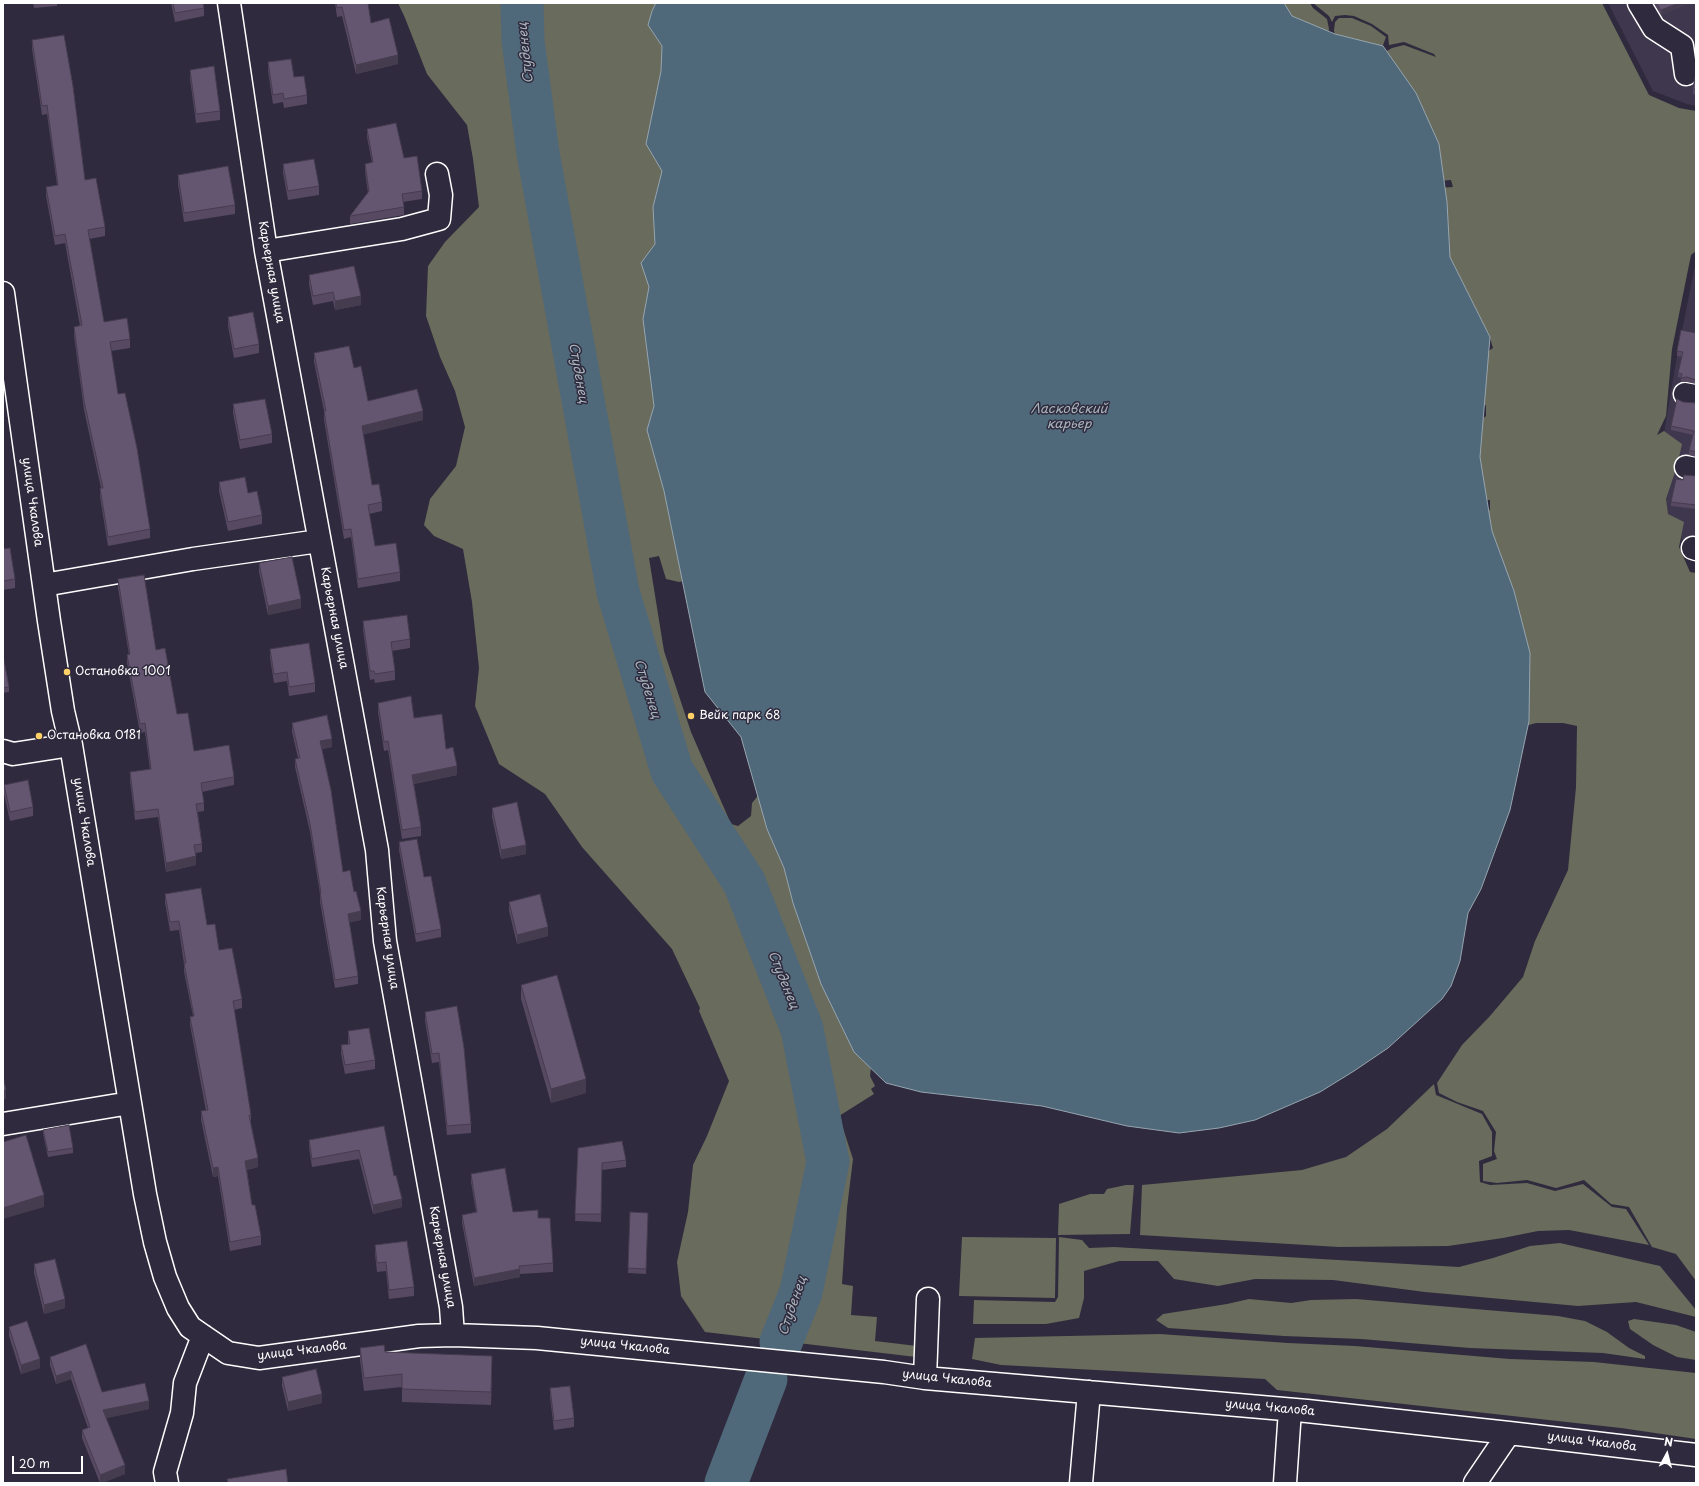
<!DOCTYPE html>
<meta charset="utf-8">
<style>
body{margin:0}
#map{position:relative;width:1699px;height:1486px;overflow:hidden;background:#2f2a3d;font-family:"Playpen Sans",sans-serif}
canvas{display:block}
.frame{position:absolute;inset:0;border:4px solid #fff;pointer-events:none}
.north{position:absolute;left:1647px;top:1434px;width:40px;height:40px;-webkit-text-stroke:3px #2f2a3d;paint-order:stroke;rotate:7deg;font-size:11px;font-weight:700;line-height:16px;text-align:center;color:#fff}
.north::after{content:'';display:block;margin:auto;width:14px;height:18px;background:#fff;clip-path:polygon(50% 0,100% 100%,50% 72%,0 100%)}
.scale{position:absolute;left:12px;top:1456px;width:71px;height:18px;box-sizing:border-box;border:2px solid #fff;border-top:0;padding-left:5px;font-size:12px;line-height:14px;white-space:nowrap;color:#fff;-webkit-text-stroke:3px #2f2a3d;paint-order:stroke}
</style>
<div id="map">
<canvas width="1699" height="1486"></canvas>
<div class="frame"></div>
<div class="north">N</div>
<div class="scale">20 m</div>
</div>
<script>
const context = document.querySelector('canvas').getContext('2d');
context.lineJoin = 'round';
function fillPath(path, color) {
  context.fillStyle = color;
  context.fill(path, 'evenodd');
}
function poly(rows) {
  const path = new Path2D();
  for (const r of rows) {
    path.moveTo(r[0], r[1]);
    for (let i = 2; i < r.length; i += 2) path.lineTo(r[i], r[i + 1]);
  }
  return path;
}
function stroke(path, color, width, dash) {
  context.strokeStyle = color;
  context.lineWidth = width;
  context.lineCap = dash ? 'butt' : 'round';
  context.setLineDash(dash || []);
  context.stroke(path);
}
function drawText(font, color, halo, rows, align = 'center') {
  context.font = font + ' "Playpen Sans",sans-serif';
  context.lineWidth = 3;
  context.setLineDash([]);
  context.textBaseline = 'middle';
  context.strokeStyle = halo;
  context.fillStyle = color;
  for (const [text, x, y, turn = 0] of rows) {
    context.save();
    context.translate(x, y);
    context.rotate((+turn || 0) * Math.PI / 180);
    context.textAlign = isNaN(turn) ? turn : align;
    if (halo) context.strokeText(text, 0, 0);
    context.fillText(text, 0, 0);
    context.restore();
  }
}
fillPath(poly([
 [1608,3,1696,3,1696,106,1687,104,1653,91],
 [1696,260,1696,542,1647,533,1677,356]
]), '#3f374d');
fillPath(poly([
 [398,3,656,3,652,11,664,23,664,144,698,578,679,582,666,579,659,556,649,558,664,651,691,732,731,824,738,826,751,816,752,803,766,786,872,1059,870,1076,875,1086,871,1089,874,1094,839,1116,853,1159,847,1208,842,1284,853,1286,851,1315,877,1317,875,1341,917,1346,916,1357,705,1332,681,1296,677,1262,688,1212,693,1165,707,1136,729,1081,699,1011,700,1008,672,949,582,847,545,794,499,764,475,706,479,668,472,602,463,549,434,536,424,525,430,499,456,466,465,427,455,391,440,357,426,316,428,266,445,242,479,207,473,159,467,125,427,74,405,18],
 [1269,3,1310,3,1313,8,1327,19,1329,29,1327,38],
 [1313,3,1602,3,1649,95,1679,108,1696,111,1696,251,1691,255,1672,349,1666,416,1657,435,1664,431,1682,444,1677,466,1666,499,1668,514,1684,522,1679,547,1690,572,1696,573,1696,1281,1676,1254,1652,1247,1629,1207,1611,1204,1584,1180,1556,1188,1527,1180,1497,1183,1483,1181,1483,1164,1497,1159,1494,1151,1496,1132,1483,1111,1457,1102,1439,1093,1437,1083,1462,1045,1490,1016,1523,977,1535,941,1568,870,1576,787,1577,726,1563,723,1536,723,1522,727,1472,511,1490,510,1490,500,1475,500,1478,423,1486,416,1486,406,1479,397,1484,354,1493,348,1488,332,1484,334,1452,325,1438,188,1453,187,1451,180,1439,181,1375,58,1392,48,1404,45,1436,57,1434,54,1404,42,1389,45,1388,35,1372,24,1354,16,1345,15,1335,16,1332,22,1329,16],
 [1339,18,1352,18,1371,26,1386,37,1381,51,1336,45,1334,30,1335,22],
 [1434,1084,1436,1095,1482,1114,1492,1132,1492,1156,1479,1161,1480,1182,1490,1185,1527,1183,1555,1191,1583,1184,1612,1207,1626,1209,1649,1245,1569,1230,1538,1231,1503,1238,1448,1246,1339,1247,1140,1235,1142,1185,1302,1170,1346,1157,1387,1129],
 [1126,1185,1134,1185,1130,1234,1058,1235,1059,1204,1090,1194,1104,1194,1107,1189],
 [962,1237,1056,1238,1055,1298,959,1296],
 [1059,1237,1082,1240,1089,1248,1114,1247,1459,1267,1493,1258,1530,1246,1560,1243,1660,1266,1696,1310,1696,1317,1636,1302,1578,1306,1425,1292,1333,1280,1255,1279,1218,1286,1174,1279,1158,1261,1119,1261,1084,1271,1084,1298,1079,1318,1046,1324,973,1324,974,1300,1055,1302,1058,1297],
 [1249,1299,1291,1303,1311,1300,1356,1299,1558,1316,1585,1321,1607,1332,1629,1348,1645,1356,1645,1359,1603,1353,1470,1348,1361,1339,1284,1336,1168,1328,1156,1320,1163,1314,1227,1304],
 [1634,1319,1676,1325,1696,1332,1696,1360,1677,1357,1653,1345,1630,1329,1628,1321],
 [1160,1334,1288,1343,1355,1346,1510,1359,1594,1362,1696,1373,1696,1439,1621,1428,1277,1390,1265,1379,1001,1365,972,1359,975,1338]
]), '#696b5c');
const water = poly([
 [656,3,1284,3,1292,16,1335,34,1383,46,1416,93,1439,144,1447,202,1450,257,1490,337,1480,457,1492,531,1514,591,1530,653,1529,721,1510,810,1481,889,1468,913,1460,961,1451,986,1442,999,1388,1048,1354,1071,1320,1092,1255,1120,1219,1128,1179,1133,1127,1126,1042,1106,921,1092,886,1083,854,1052,821,984,793,903,784,868,767,829,741,737,705,692,664,491,647,430,654,406,643,319,649,287,641,263,655,244,653,207,662,171,646,144,661,71,662,46,648,25,652,11,656,3]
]);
fillPath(water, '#50697a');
stroke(water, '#96a5af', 1);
stroke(poly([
 [522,3,523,41,538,153,618,592,672,771,744,882,802,1029,828,1162,801,1292,781,1342],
 [726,1483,766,1379]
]), '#50697a', 43);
const minor = poly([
 [229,3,266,251,377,850,385,941,451,1307,453,1335],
 [1639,3,1654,28,1682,46,1686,74],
 [266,251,402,229,439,219,441,195,437,174],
 [3,293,49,621,63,711,71,745,145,1194,155,1242,165,1277,178,1308,190,1327,203,1336,228,1353,259,1358,419,1336,453,1335,537,1338,884,1372,925,1378,1307,1411,1509,1433,1696,1455],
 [1685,394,1696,396],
 [1686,467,1696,469],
 [1693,548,1696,549],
 [44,585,193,559,319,541],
 [3,751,13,754,71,745],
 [3,1124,130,1103],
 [925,1378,928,1299],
 [167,1483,165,1472,182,1413,185,1383,203,1336],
 [1081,1483,1089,1392],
 [1285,1483,1290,1410],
 [1475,1483,1509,1433]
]);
stroke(minor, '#fff', 25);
stroke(minor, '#2f2a3d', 22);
fillPath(poly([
 [33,3,57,3,57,6,34,8],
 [171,3,203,3,204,8,204,16,175,22],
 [335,3,368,3,371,23,398,64,356,74,342,16,337,17],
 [1654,3,1690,3,1661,15],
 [32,40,85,180,105,227,105,236,89,239,104,322,130,339,130,348,111,351,118,394,150,529,150,538,108,546,100,497,100,488,101,488,84,410,74,336,74,327,80,326,65,243,55,245,46,196,46,187,57,185,47,114,42,115,32,49],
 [268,62,294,77,307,95,307,104,284,108,283,102,273,104,268,71],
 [190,70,220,111,220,120,196,123,190,79],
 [1696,76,1696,95,1693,94,1693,89],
 [367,129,404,158,422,191,422,199,403,202,404,207,404,215,350,224,350,216,368,193,365,172,365,164,372,163,367,137],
 [283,164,319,186,319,195,288,200,283,173],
 [178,175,235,205,235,214,184,222,178,184],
 [309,275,361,305,335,310,333,301,313,305,309,284],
 [228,317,259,344,259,353,234,358,228,326],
 [1696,333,1696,384,1687,382,1681,382,1681,378,1678,377,1678,373,1682,357,1677,356,1677,351],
 [314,353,354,368,368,401,423,420,363,434,372,485,382,502,382,511,369,514,375,546,400,572,400,581,358,588,351,537,344,539,324,420,324,411,314,362],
 [1683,402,1696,403,1696,457,1689,455,1689,450,1693,435,1671,430,1671,426],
 [233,404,272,434,272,443,240,449,233,413],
 [1696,476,1696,509,1671,506,1671,502,1683,480],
 [219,482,248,493,262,515,262,524,228,531,219,491],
 [3,549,15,579,15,588,3,590],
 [259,563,301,608,268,615,259,572],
 [118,579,156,650,177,714,194,751,234,777,234,785,202,792,204,803,204,811,198,812,202,844,202,852,196,853,196,865,166,872,158,817,135,820,130,781,130,772,150,770,145,732,140,733,127,663,127,655,129,655,118,588],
 [363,621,410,639,410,648,392,651,395,671,395,680,375,683,374,679,370,680,363,630],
 [270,649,315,683,315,692,289,696,287,681,274,683,270,658],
 [3,655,9,687,9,692,3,693],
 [378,703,414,718,446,749,457,775,414,784,421,827,421,836,402,839,388,750,384,751,378,712],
 [292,723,332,747,322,749,343,872,354,892,361,920,349,922,358,976,358,984,335,988,320,902,320,894,310,832,295,767,295,759,298,758,292,732],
 [4,785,33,807,33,816,10,821,4,794],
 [492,808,526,854,501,859,492,817],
 [399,842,424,877,441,929,441,937,416,942,399,850],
 [165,894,207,925,242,999,242,1008,234,1010,251,1115,251,1124,258,1167,247,1170,252,1205,261,1236,261,1245,230,1251,218,1176,213,1177,201,1120,201,1111,206,1111,190,1025,190,1017,193,1016,184,972,184,964,179,930,170,931,165,903],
 [509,902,548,936,517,944,509,911],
 [521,985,586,1093,551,1103,521,999],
 [425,1012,471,1124,471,1133,447,1135,439,1062,432,1063,425,1021],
 [348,1031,375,1060,375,1069,345,1074,341,1054,341,1045,348,1044],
 [384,1126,394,1176,402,1207,373,1214,359,1159,312,1167,309,1148,309,1140],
 [43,1130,73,1148,73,1153,48,1157,43,1134],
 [578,1148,626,1160,626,1167,602,1170,601,1222,575,1221],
 [471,1174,513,1212,538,1218,553,1263,553,1272,520,1274,520,1277,474,1286,462,1223,462,1215,476,1212,471,1182],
 [630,1212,648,1213,646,1274,628,1273],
 [375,1245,414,1287,414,1296,389,1299,386,1271,377,1272,375,1254],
 [34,1264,65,1308,44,1314,34,1273],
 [9,1327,40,1368,21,1374,9,1336],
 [360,1348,492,1368,491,1405,402,1402,402,1387,364,1391,360,1360],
 [50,1357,102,1392,149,1409,106,1418,125,1474,102,1483,100,1483,82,1438,82,1430,88,1428,71,1379,56,1384,50,1365],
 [282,1377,322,1403,288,1411,282,1386],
 [550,1388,574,1418,574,1427,554,1430,550,1397]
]), '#564961');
fillPath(poly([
 [1679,3,1690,3,1661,15,1661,10],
 [398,55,398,64,356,74,356,65],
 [361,296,361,305,335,310,335,301],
 [423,411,423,420,362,435,362,426],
 [301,599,301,608,268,615,268,606],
 [332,739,332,747,320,750,320,741],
 [457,766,457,775,412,784,412,775],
 [526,845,526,854,501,859,501,850],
 [196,856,196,865,166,872,166,863],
 [361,911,361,920,348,923,348,914],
 [548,927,548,936,517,944,517,935],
 [586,1079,586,1093,551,1103,551,1089],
 [6,1090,6,1099,3,1100,3,1091],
 [258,1158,258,1167,245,1170,245,1161],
 [218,1167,218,1176,213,1177,213,1168],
 [44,1195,44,1207,3,1219,3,1208],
 [402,1199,402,1207,373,1214,373,1205],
 [520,1269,520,1277,474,1286,474,1278],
 [65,1299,65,1308,44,1314,44,1305],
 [492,1356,492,1368,491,1405,491,1392],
 [40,1359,40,1368,21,1374,21,1365],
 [71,1371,71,1379,56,1384,56,1376],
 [322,1394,322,1403,288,1411,288,1402],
 [149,1401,149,1409,103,1419,103,1410],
 [125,1465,125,1474,102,1483,100,1483,100,1475]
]), '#463c4f');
const building = poly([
 [173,3,203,3,204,8,175,13,173,3],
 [336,3,368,3,371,23,389,18,398,55,356,65,342,7,337,8,336,3],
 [1656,3,1679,3,1661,10,1656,3],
 [64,35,73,86,85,180,96,178,105,227,88,230,104,322,127,318,130,339,110,342,118,394,125,393,137,448,150,529,108,537,100,488,103,488,84,401,74,327,82,325,65,234,55,236,46,187,58,185,47,105,42,106,32,40,64,35],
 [291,59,294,77,304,76,307,95,284,99,283,93,273,95,268,62,291,59],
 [214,66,220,111,196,114,190,70,214,66],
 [1696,76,1696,90,1693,89,1695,77,1696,76],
 [396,123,404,158,417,156,422,191,402,194,404,207,350,216,369,191,365,164,373,162,367,129,396,123],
 [314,159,319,186,288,191,283,164,314,159],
 [228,166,235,205,184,213,178,175,228,166],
 [354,266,361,296,335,301,333,292,313,296,309,275,354,266],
 [253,312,259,344,234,349,228,317,253,312],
 [1681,330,1696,333,1696,380,1687,377,1681,378,1682,374,1678,373,1683,352,1677,351,1681,330],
 [349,346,354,368,361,366,368,401,417,389,423,411,362,426,372,485,379,484,382,502,368,505,375,546,396,543,400,572,358,579,351,529,344,530,324,411,326,411,314,353,349,346],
 [265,399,272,434,240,440,233,404,265,399],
 [1677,399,1683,402,1696,403,1696,452,1689,450,1694,431,1671,426,1677,399],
 [1684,475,1696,476,1696,505,1671,502,1676,479,1683,480,1684,475],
 [245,477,248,493,257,491,262,515,228,522,219,482,245,477],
 [10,548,15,579,3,581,3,549,10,548],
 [292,557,301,599,268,606,259,563,292,557],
 [144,575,156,650,165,648,177,714,188,713,194,751,229,745,234,777,201,783,204,803,196,804,202,844,194,845,196,856,166,863,158,809,135,812,130,772,151,769,145,723,140,724,127,655,130,654,118,579,144,575],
 [407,615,410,639,391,642,395,671,375,674,374,671,370,671,363,621,407,615],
 [309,643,315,683,289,687,287,672,274,674,270,649,309,643],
 [3,655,9,687,3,688,3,655],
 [411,696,414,718,442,714,446,749,453,747,457,766,412,775,421,827,402,830,388,741,384,742,378,703,411,696],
 [327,715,332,739,320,741,331,790,343,872,350,870,354,892,356,891,361,911,348,914,358,976,335,980,320,893,321,893,310,824,295,759,300,758,292,723,327,715],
 [28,780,33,807,10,812,4,785,28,780],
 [517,802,526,845,501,850,492,808,517,802],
 [417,839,424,877,431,876,441,929,416,934,399,842,417,839],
 [201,888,207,925,215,924,219,950,232,948,242,999,233,1001,251,1115,249,1115,258,1158,245,1161,252,1205,255,1205,261,1236,230,1242,218,1167,213,1168,201,1111,208,1110,190,1017,194,1016,184,963,186,963,179,921,170,922,165,894,201,888],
 [540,894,548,927,517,935,509,902,540,894],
 [557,975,586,1079,551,1089,521,985,557,975],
 [457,1006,464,1048,471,1124,447,1126,439,1053,432,1054,425,1012,457,1006],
 [369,1028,375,1060,345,1065,341,1045,350,1044,348,1031,369,1028],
 [3,1076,6,1090,3,1091,3,1076],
 [69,1125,73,1148,48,1152,43,1130,69,1125],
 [384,1126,394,1176,396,1175,402,1199,373,1205,359,1150,312,1159,309,1140,384,1126],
 [26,1135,44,1195,3,1208,3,1142,26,1135],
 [622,1141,626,1160,602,1163,601,1214,575,1214,578,1148,622,1141],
 [505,1168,513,1212,538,1210,538,1218,550,1218,553,1263,519,1266,520,1269,474,1278,462,1215,477,1212,471,1174,505,1168],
 [630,1212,648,1213,646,1269,628,1268,630,1212],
 [407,1241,414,1287,389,1290,386,1262,377,1263,375,1245,407,1241],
 [55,1259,65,1299,44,1305,34,1264,55,1259],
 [27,1321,40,1359,21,1365,9,1327,27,1321],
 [86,1344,102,1392,145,1383,149,1401,103,1410,125,1465,100,1475,82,1430,90,1427,71,1371,56,1376,50,1357,86,1344],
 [384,1345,385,1352,492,1356,491,1392,402,1389,402,1374,364,1378,360,1348,384,1345],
 [316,1369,322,1394,288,1402,282,1377,316,1369],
 [570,1386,574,1418,554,1421,550,1388,570,1386],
 [286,1469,288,1483,228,1483,227,1479,286,1469]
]);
fillPath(building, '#645571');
stroke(building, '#463c4f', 1);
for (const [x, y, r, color] of [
 [67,672,4,"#ffd166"],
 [691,716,4,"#ffd166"],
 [39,736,4,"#ffd166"]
]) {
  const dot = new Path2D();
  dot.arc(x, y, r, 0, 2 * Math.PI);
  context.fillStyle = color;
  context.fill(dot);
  stroke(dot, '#2f2a3d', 1.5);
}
drawText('12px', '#fff', '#2f2a3d', [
 ["Карьерная улица",271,272,80],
 ["улица Чкалова",32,502,82],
 ["Карьерная улица",334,618,79],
 ["улица Чкалова",84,822,81],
 ["Карьерная улица",387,938,82],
 ["Карьерная улица",442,1257,80],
 ["улица Чкалова",625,1346,6],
 ["улица Чкалова",302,1351,-7],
 ["улица Чкалова",947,1379,6],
 ["улица Чкалова",1270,1408,5],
 ["улица Чкалова",1592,1442,7]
]);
drawText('12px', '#fff', '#2f2a3d', [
 ["Остановка 1001",75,672],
 ["Вейк парк 68",699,716],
 ["Остановка 0181",47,736]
], 'left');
drawText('italic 13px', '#a8b4bc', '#2f2a3d', [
 ["Студенец",526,53,-96],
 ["Студенец",578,373,80],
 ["Ласковский",1069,409],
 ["карьер",1069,424],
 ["Студенец",647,689,73],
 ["Студенец",783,980,68],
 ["Студенец",793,1306,-71]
]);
</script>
